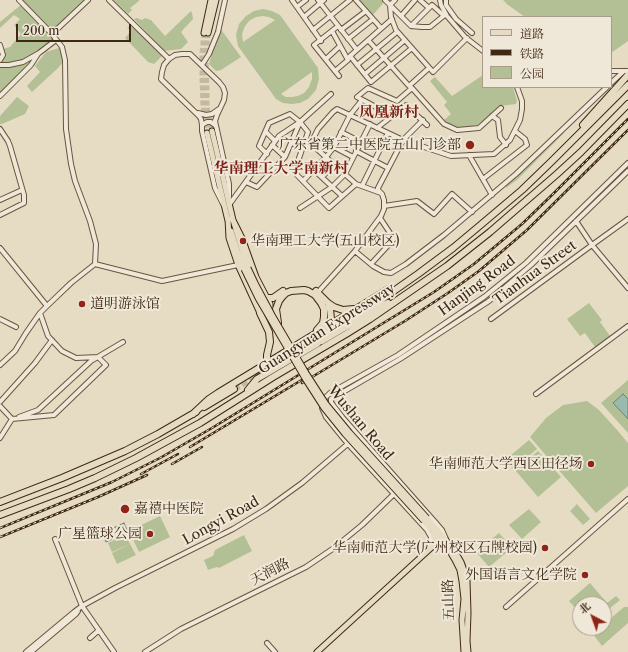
<!DOCTYPE html>
<meta charset="utf-8">
<style>
body{margin:0}
#map{position:relative;width:628px;height:652px;overflow:hidden;background:#e6dcc3;font-family:"Libre Caslon Text","Noto Serif SC",serif}
canvas{display:block}
.legend{position:absolute;left:482px;top:16px;width:130px;height:72px;box-sizing:border-box;background:#efe8d8;border:1px solid #a99b89;margin:0;padding:5px 7px;list-style:none;font-size:12px;color:#3f2813}
.legend li{display:flex;align-items:center;gap:8px;height:20px}
.legend b{width:20px;border:1px solid #a99b89}
.north{position:absolute;left:572px;top:596px;width:40px;height:40px;box-sizing:border-box;background:#efe8d8;border:1px solid #a99b89;border-radius:50%;rotate:319deg;font-size:11px;font-weight:700;line-height:16px;text-align:center;color:#3f2813}
.north::after{content:'';display:block;margin:auto;width:14px;height:18px;background:#8f2418;clip-path:polygon(50% 0,100% 100%,50% 72%,0 100%)}
.scale{position:absolute;left:16px;top:24px;width:115px;height:18px;box-sizing:border-box;border:2px solid #3f2813;border-top:0;padding-left:5px;font-size:12px;line-height:14px;white-space:nowrap;color:#3f2813;-webkit-text-stroke:3px #efe8d8;paint-order:stroke}
</style>
<div id="map">
<canvas width="628" height="652"></canvas>
<ul class="legend">
<li><b style="height:5px;background:#e6dcc3"></b>道路</li>
<li><b style="height:5px;background:#3f2813"></b>铁路</li>
<li><b style="height:11px;background:#b3c095"></b>公园</li>
</ul>
<div class="north">北</div>
<div class="scale">200 m</div>
</div>
<script>
const context = document.querySelector('canvas').getContext('2d');
context.lineJoin = 'round';
function fillPath(path, color) {
  context.fillStyle = color;
  context.fill(path, 'evenodd');
}
function poly(rows) {
  const path = new Path2D();
  for (const r of rows) {
    path.moveTo(r[0], r[1]);
    for (let i = 2; i < r.length; i += 2) path.lineTo(r[i], r[i + 1]);
  }
  return path;
}
function stroke(path, color, width, dash) {
  context.strokeStyle = color;
  context.lineWidth = width;
  context.lineCap = dash ? 'butt' : 'round';
  context.setLineDash(dash || []);
  context.stroke(path);
}
function drawText(font, color, halo, rows, align = 'center') {
  context.font = font + ' "Libre Caslon Text","Noto Serif SC",serif';
  context.lineWidth = 4;
  context.setLineDash([]);
  context.textBaseline = 'middle';
  context.strokeStyle = halo;
  context.fillStyle = color;
  for (const [text, x, y, turn = 0] of rows) {
    context.save();
    context.translate(x, y);
    context.rotate((+turn || 0) * Math.PI / 180);
    context.textAlign = isNaN(turn) ? turn : align;
    if (halo) context.strokeText(text, 0, 0);
    context.fillText(text, 0, 0);
    context.restore();
  }
}
fillPath(poly([
 [19,0,86,0,52,34,55,38,49,43,28,58,15,62,6,63,0,63,0,46,3,49,10,47,21,34,14,25,20,19,14,15,0,28,0,22,22,4],
 [114,0,139,0,139,1,130,8,132,10,128,14],
 [355,0,386,0,372,16],
 [503,0,628,0,628,41,611,53,611,17,525,17,508,5],
 [263,9,272,11,280,15,318,68,319,79,316,90,308,99,300,103,292,104,283,103,276,99,238,46,236,35,239,24,246,16,254,11],
 [263,16,269,17,275,20,243,42,242,34,245,26,250,20,256,17],
 [312,72,312,79,309,87,304,93,298,96,292,97,286,97,281,94],
 [191,11,192,13,193,19,181,32,188,42,181,49,164,51,134,19,137,18,142,20,145,18,151,20,165,36],
 [135,26,164,54,154,64,148,62,125,38,131,31,127,27],
 [220,28,241,57,221,70,216,71,209,64],
 [62,47,65,60,58,68,32,92,27,86,40,72,35,66,46,52],
 [34,58,23,72,0,95,0,67,17,65,27,62],
 [483,75,483,87,513,87,517,101,516,104,499,106,491,116,477,125,461,128,451,126,444,120,451,114,444,105,447,102,430,81,435,77,452,96],
 [17,97,29,106,25,114,2,124,0,124,0,116],
 [564,133,518,179,506,188,505,184,557,134],
 [589,303,602,320,600,322,610,336,595,347,585,333,580,336,567,319],
 [628,380,628,433,601,403],
 [587,401,599,410,618,431,628,443,628,486,596,513,530,437,546,418,563,405],
 [529,440,537,449,513,469,505,460],
 [538,451,561,477,538,497,515,470],
 [577,504,590,519,583,525,570,511],
 [529,509,541,522,522,539,509,525],
 [160,516,170,537,139,552,129,531],
 [499,533,512,548,489,567,476,552],
 [125,535,130,544,112,552,108,543],
 [244,535,252,551,219,568,217,567,208,570,204,560,213,556,215,550],
 [130,544,136,555,117,564,112,553],
 [590,583,607,603,616,596,620,600,604,613,604,604,580,604,580,613,569,601],
 [624,607,628,607,628,623,602,646,595,637,595,632,599,628,604,628,604,624]
]), '#b3c095');
const water = poly([
 [623,394,628,399,628,419,613,403,623,394],
 [124,523,128,532,106,542,102,533,124,523]
]);
fillPath(water, '#97bcaf');
stroke(water, '#748171', 1);
stroke(poly([
 [204,33,202,53,202,76,203,106,207,133],
 [208,33,206,62,207,92,207,107,212,131]
]), '#c5b8a0', 5, [5, 2.5]);
stroke(poly([
 [234,389,285,359,340,325]
]), '#c5b8a0', 6, [6, 3]);
const minor = poly([
 [19,0,52,34,62,47,65,60,66,129,71,164,75,181,90,221,96,244,95,264],
 [109,0,169,59],
 [292,0,321,41],
 [318,0,357,50],
 [356,0,381,28],
 [385,0,411,26,422,27,430,27,446,14],
 [395,0,390,5,391,17,396,30,433,72,467,38],
 [420,0,429,8],
 [440,0,441,5,447,16,465,37,483,51],
 [446,0,446,5,456,19,472,33],
 [297,7,306,0],
 [401,16,415,0],
 [304,17,324,0],
 [392,19,350,56,371,82,412,48],
 [338,26,314,45,339,76],
 [411,26,432,5,444,16],
 [313,30,350,0],
 [341,30,366,11],
 [332,31,348,60,335,71],
 [52,34,88,0],
 [348,39,373,19],
 [368,40,409,86,429,68],
 [0,45,3,55,0,60],
 [326,59,340,46],
 [0,65,9,65,23,62,39,53,56,40],
 [202,65,209,54,218,32,225,0],
 [357,65,397,32],
 [611,71,628,71],
 [365,74,405,40],
 [611,83,624,71],
 [0,96,31,65,38,54],
 [198,113,206,115,212,114,219,109],
 [492,116,498,120,500,137,506,145],
 [391,117,389,114,357,97,368,88,397,101,412,88,444,124,457,130,479,128,501,108],
 [202,125,207,122,211,122,212,123,216,126],
 [377,128,406,105,427,125],
 [0,129,8,141,10,146,24,195,24,203,0,215],
 [266,132,275,141],
 [341,132,361,142],
 [291,142,302,149],
 [272,145,285,157],
 [334,147,353,157],
 [356,151,388,168],
 [267,154,259,146,269,123,290,114,300,122,308,132,297,164],
 [469,155,492,195],
 [314,170,342,196],
 [297,175,329,208,356,184],
 [322,177,334,165],
 [483,179,527,145,525,139,515,131],
 [303,181,326,157,334,147,350,115,362,100],
 [246,182,257,187,285,157,300,122],
 [362,186,388,133],
 [381,193,356,184,318,150,313,139,318,129,333,112,337,109,403,140,451,156,494,154,510,140,520,120,522,109,522,101,517,87],
 [0,200,22,190],
 [223,204,215,188,202,131,202,125,201,119,199,116,161,79,162,72,164,65,169,59,175,55,182,54,190,54,219,82,223,87,225,93,224,100,217,115,215,121,229,184,229,198],
 [229,205,279,136,300,122,331,94],
 [384,206,417,201,434,214,452,194,472,212],
 [300,208,332,187,345,174,370,124],
 [628,219,592,245,628,288],
 [0,248,47,306],
 [355,251,373,266,384,272,391,273,406,264,444,235,516,174,607,87],
 [95,264,162,281,238,265],
 [371,264,394,239,380,218],
 [318,292,355,251,381,216,384,209,384,200,382,194,378,190,378,188,403,140,423,120],
 [0,319,16,327],
 [491,319,592,245,576,221],
 [0,365,15,351,26,333,40,313,47,306,71,283,95,264],
 [536,394,628,326],
 [0,402,35,363,52,340],
 [0,406,12,419],
 [19,417,38,410,91,361,123,342],
 [12,419,54,415,106,365,98,357,76,358,62,351,48,336,40,313],
 [0,438,12,419],
 [55,539,82,606,114,652],
 [446,539,442,530,436,523,343,418,333,405,331,402,331,399,400,359,489,301,531,265,628,171],
 [429,548,431,540,431,537,427,530,348,444,326,417,322,408,322,403,325,398,330,393,398,355,484,297,526,263,628,163],
 [506,607,628,499],
 [90,638,99,630],
 [267,643,275,652],
 [26,652,74,612,82,606,115,588,233,529,266,509,302,483,350,442],
 [31,652,76,614,78,611],
 [145,652,181,629,306,567,334,548,362,525,394,494]
]);
const major = poly([
 [204,33,211,0],
 [208,33,216,0],
 [212,131,233,220,248,268],
 [207,133,228,221],
 [228,219,229,238,238,265,260,313,265,311,268,309,270,307,270,304,256,277,242,238,233,220],
 [231,231,238,253,244,269],
 [427,518,454,550,461,562,465,573,467,581,468,613,467,641,468,652],
 [424,521,448,548,455,560,460,570,462,581,464,599,462,620,464,652],
 [317,652,432,547,435,541,433,532]
]);
const highway = poly([
 [583,125,628,75],
 [316,291,328,303,334,307,343,310,354,309],
 [267,298,273,298,283,291],
 [260,313,269,332,270,342,267,355,267,358,269,361,272,363],
 [278,323,276,309,279,301,282,297,286,293,291,291,304,290,308,291,315,295,321,303,324,309,324,317,323,323,317,330],
 [340,325,378,302,418,274,453,248,477,228,522,190,552,161,628,85],
 [322,341,373,311,388,303],
 [248,390,257,379,317,344,324,337,330,325,331,319,330,309,328,303],
 [204,407,234,389],
 [193,414,209,399,218,393,389,289],
 [0,502,62,478,125,451,158,434,196,412],
 [0,515,69,489,95,478,136,458,200,423,273,377,346,334,370,319,447,266,490,232,557,174,581,152,628,104]
]);
stroke(minor, '#69553f', 6);
stroke(major, '#3f2813', 7);
stroke(highway, '#3f2813', 8);
stroke(minor, '#efe8d8', 4);
stroke(major, '#e6dcc3', 5);
stroke(highway, '#e6dcc3', 6);
const rail = poly([
 [302,383,405,321,448,293,479,271,527,230,628,130],
 [190,447,305,378],
 [172,464,202,447],
 [141,474,178,454],
 [0,528,112,482,160,458,212,428,434,292,474,264,522,224,554,193,628,119],
 [0,537,98,497,147,475]
]);
stroke(rail, '#3f2813', 2.5);
stroke(rail, '#efe8d8', 1, [3]);
const majorBridge = poly([
 [248,268,256,285,272,315,306,373,326,404,350,433,427,518],
 [244,269,258,298,306,380,324,408,345,434,424,521]
]);
stroke(majorBridge, '#3f2813', 7, []);
stroke(majorBridge, '#e6dcc3', 5);
for (const [x, y, r, color] of [
 [470,145,5,"#8f2418"],
 [243,241,4,"#8f2418"],
 [82,304,4,"#8f2418"],
 [591,464,4,"#8f2418"],
 [125,509,5,"#8f2418"],
 [150,534,4,"#8f2418"],
 [545,548,4,"#8f2418"],
 [585,575,4,"#8f2418"]
]) {
  const dot = new Path2D();
  dot.arc(x, y, r, 0, 2 * Math.PI);
  context.fillStyle = color;
  context.fill(dot);
  stroke(dot, '#efe8d8', 1.5);
}
drawText('14px', '#3f2813', '#efe8d8', [
 ["广东省第二中医院五山门诊部",461,145],
 ["华南理工大学(五山校区)",251,241,"left"],
 ["道明游泳馆",90,304,"left"],
 ["华南师范大学西区田径场",583,464],
 ["嘉禧中医院",134,509,"left"],
 ["广星篮球公园",142,534],
 ["华南师范大学(广州校区石牌校园)",537,548],
 ["外国语言文化学院",577,575]
], 'right');
drawText('14px', '#3f2813', '#efe8d8', [
 ["Tianhua Street",535,273,-36],
 ["Hanjing Road",477,286,-36],
 ["Guangyuan Expressway",327,329,-32],
 ["Wushan Road",360,423,50],
 ["Longyi Road",221,521,-29],
 ["天润路",270,572,-27],
 ["五山路",449,600,-92]
]);
drawText('bold 15px', '#7a1f14', '#efe8d8', [
 ["凤凰新村",389,113],
 ["华南理工大学南新村",281,169]
]);
</script>
